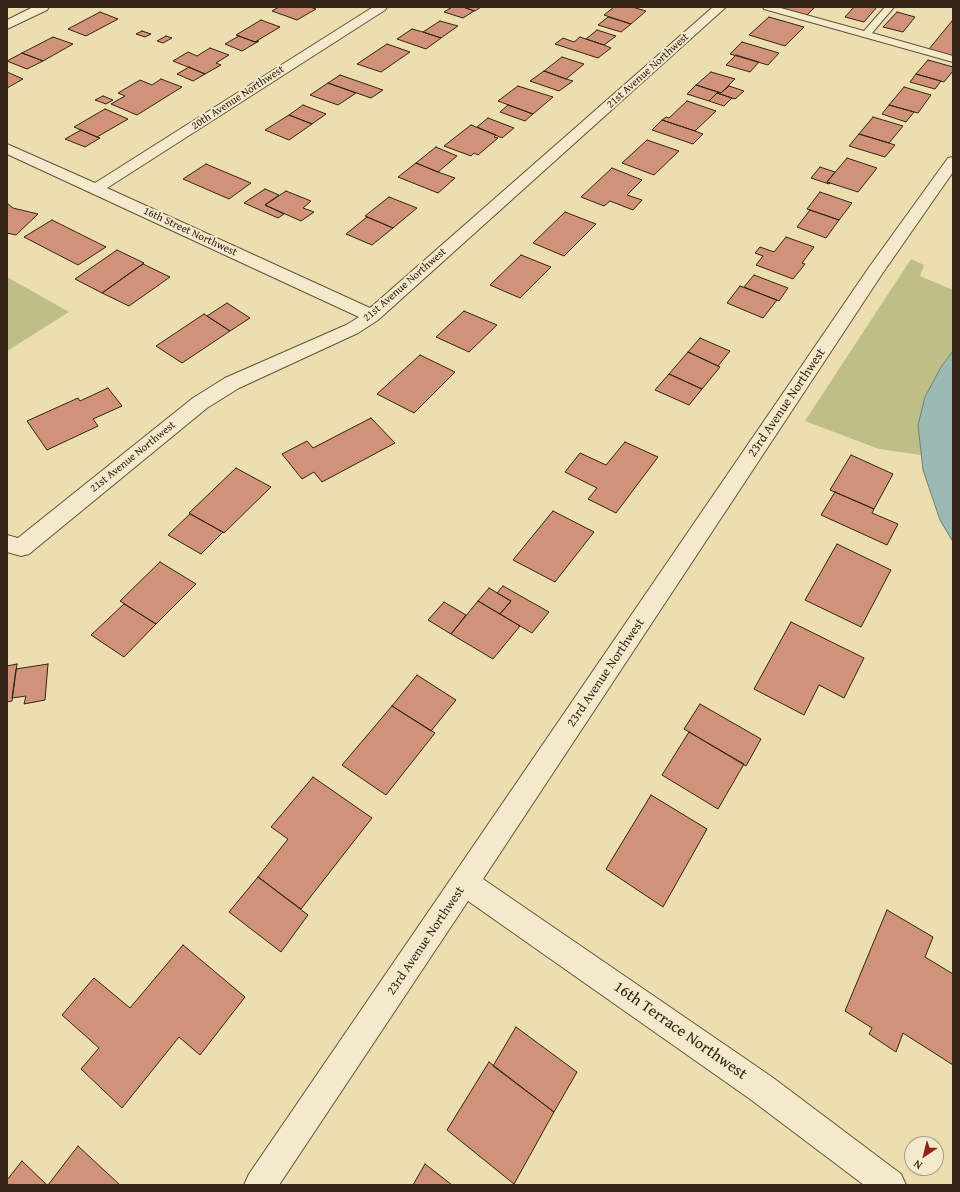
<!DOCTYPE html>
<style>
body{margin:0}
#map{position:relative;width:960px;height:1192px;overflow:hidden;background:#ecdeaf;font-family:"Gentium Book Plus",serif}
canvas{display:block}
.frame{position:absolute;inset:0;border:8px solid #342317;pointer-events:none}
.north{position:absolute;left:904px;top:1136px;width:40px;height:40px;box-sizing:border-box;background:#f3eacb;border:1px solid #a79a83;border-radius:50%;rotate:215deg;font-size:11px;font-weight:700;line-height:16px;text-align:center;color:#342317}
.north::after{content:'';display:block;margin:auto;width:14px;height:18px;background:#8f2418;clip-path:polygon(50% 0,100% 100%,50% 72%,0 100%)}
</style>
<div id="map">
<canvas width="960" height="1192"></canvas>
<div class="frame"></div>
<div class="north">N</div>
</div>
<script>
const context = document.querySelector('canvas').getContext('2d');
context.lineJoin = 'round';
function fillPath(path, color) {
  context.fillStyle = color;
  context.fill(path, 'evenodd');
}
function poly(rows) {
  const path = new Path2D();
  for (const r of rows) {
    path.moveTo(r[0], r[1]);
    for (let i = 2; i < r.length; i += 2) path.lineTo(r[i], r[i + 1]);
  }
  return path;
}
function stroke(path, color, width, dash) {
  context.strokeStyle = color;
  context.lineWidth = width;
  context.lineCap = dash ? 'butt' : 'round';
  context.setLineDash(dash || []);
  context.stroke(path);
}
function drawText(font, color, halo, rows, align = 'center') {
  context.font = font + ' "Gentium Book Plus",serif';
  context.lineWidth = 4;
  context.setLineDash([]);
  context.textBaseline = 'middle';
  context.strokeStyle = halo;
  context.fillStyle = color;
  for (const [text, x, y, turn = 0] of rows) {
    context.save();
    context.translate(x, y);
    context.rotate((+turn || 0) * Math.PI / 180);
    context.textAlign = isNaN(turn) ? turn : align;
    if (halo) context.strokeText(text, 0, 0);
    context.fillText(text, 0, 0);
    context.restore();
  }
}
fillPath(poly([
 [911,259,924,265,920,276,953,290,953,351,941,367,925,397,918,425,921,455,879,449,805,421],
 [7,277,69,312,7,351]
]), '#bebf86');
const water = poly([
 [953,351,953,542,940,520,923,470,918,425,925,397,941,367,953,351]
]);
fillPath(water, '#9bbab4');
stroke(water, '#727e75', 1);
const building = poly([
 [279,7,310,7,316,9,297,20,272,11,279,7],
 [452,7,463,7,474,11,463,18,444,12,452,7],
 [463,7,481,7,475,11,463,7],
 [614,7,632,7,646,11,631,24,604,15,614,7],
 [786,7,815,7,807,15,784,9,786,7],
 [854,7,877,7,864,22,845,17,854,7],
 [100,12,118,19,86,36,68,29,100,12],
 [897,12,915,17,903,32,883,27,897,12],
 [608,17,631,24,621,32,598,25,608,17],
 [769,17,804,27,785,46,749,35,769,17],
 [261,20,280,27,255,42,236,35,261,20],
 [440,21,458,26,441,38,423,32,440,21],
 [952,21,953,21,953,56,929,49,952,21],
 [412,29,423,32,441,38,426,49,397,39,412,29],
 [597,30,616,36,604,45,586,39,597,30],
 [142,31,151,34,145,37,136,34,142,31],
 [166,36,172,38,163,43,157,41,166,36],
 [239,36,255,42,259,41,242,51,225,44,239,36],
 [53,37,73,44,43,61,22,53,53,37],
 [580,37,604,45,611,48,598,58,555,44,563,38,574,42,580,37],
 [742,42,779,53,768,65,730,54,742,42],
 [387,44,410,52,381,72,357,64,387,44],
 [210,48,229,55,216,63,221,65,205,74,173,61,188,52,197,56,210,48],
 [22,53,43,61,27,69,7,61,22,53],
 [736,55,759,62,750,72,726,65,736,55],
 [562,57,584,64,566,79,544,71,562,57],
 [928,60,953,67,953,71,944,82,916,74,928,60],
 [189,67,205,74,193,81,177,74,189,67],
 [544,71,566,79,573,81,559,91,530,81,544,71],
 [7,72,23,79,7,88,7,72],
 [711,72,735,79,721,93,696,85,711,72],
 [916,74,941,81,935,89,910,82,916,74],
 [340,75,383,90,371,98,328,83,340,75],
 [161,79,182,87,137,115,111,104,125,96,118,93,140,80,152,85,161,79],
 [328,83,356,93,338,105,310,95,328,83],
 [696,85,718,92,709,101,687,94,696,85],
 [518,86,553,97,533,114,498,101,518,86],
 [729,86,744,91,735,99,717,93,718,92,721,93,729,86],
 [904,87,931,95,918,113,889,105,904,87],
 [717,93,732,98,724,106,709,101,717,93],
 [103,96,113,100,106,104,95,100,103,96],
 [687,101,716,111,695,131,662,120,666,117,669,118,687,101],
 [303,105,326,114,312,124,289,115,303,105],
 [508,105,533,114,525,121,500,112,508,105],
 [889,105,914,112,906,122,882,114,889,105],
 [105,109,128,119,97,137,74,127,105,109],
 [289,115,312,124,289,140,265,130,289,115],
 [873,117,903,126,889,143,859,134,873,117],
 [488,118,514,128,502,138,477,127,488,118],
 [662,120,695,131,703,134,693,144,652,130,662,120],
 [471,125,496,135,494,137,498,138,478,155,474,153,471,156,444,146,471,125],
 [81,130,97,137,100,138,85,147,65,139,81,130],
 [859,134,889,143,895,145,885,157,849,146,859,134],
 [647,140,679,151,654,175,622,163,647,140],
 [436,147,457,156,438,172,416,163,436,147],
 [847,158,877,168,858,192,827,182,847,158],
 [416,163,438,172,455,178,438,193,398,177,416,163],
 [206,164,251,183,229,199,183,179,206,164],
 [820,167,835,172,827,182,830,183,829,184,811,178,820,167],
 [612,168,642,180,627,195,642,200,633,210,610,201,604,206,581,197,612,168],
 [265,189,279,195,265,205,284,214,278,218,244,203,265,189],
 [286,191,311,201,303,208,314,212,301,221,265,205,286,191],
 [820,192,852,203,839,220,807,209,820,192],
 [389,197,417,208,393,228,365,216,389,197],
 [7,203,13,208,38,214,16,235,7,233,7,203],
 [810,210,839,220,826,238,797,227,810,210],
 [565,212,596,224,564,256,533,243,565,212],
 [367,217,393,228,372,245,346,234,367,217],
 [52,220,106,247,78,265,24,237,52,220],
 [786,237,814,247,802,263,805,264,793,279,756,265,763,256,755,253,760,247,774,252,786,237],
 [117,250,144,263,102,293,75,279,117,250],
 [521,255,551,267,520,298,490,285,521,255],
 [143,264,170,277,129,306,102,293,143,264],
 [754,275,788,288,779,301,744,287,754,275],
 [740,286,777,300,763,318,727,303,740,286],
 [227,303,250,318,230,331,207,316,227,303],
 [464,311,497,325,469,352,436,337,464,311],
 [204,314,230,331,182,363,156,346,204,314],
 [700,338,730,351,718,366,688,352,700,338],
 [688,352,720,367,702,389,669,374,688,352],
 [420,355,455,372,414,413,377,394,420,355],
 [669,374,702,389,689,405,655,390,669,374],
 [108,388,122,406,93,419,98,426,47,450,27,421,78,398,80,401,108,388],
 [371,418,395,443,322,482,314,472,302,479,282,454,307,441,313,448,371,418],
 [625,442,658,457,616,513,588,499,597,488,565,472,580,453,606,465,625,442],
 [851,455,893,474,874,509,830,490,851,455],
 [236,468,271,487,224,533,189,513,236,468],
 [835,492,874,509,872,513,898,524,887,545,821,515,835,492],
 [553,511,594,532,555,582,513,560,553,511],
 [190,514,223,532,201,554,168,535,190,514],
 [837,544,891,570,861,627,805,600,837,544],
 [160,562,196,584,156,624,120,601,160,562],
 [503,586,549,612,532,633,500,614,511,601,497,593,503,586],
 [489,588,511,601,500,614,478,601,489,588],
 [478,601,520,626,493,659,451,634,478,601],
 [444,602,466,615,451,634,428,620,444,602],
 [124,604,156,624,124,657,91,635,124,604],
 [791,622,864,658,844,698,819,685,804,715,754,689,791,622],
 [17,664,12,701,7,702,7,666,17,664],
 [48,664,45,700,24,704,26,696,12,698,16,669,48,664],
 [417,675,456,700,431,731,392,706,417,675],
 [700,704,761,739,746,766,684,729,700,704],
 [392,706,435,733,386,795,342,765,392,706],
 [689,732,744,764,718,809,662,775,689,732],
 [313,777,372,818,301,909,258,877,288,839,271,827,313,777],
 [651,795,707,829,663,907,606,869,651,795],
 [258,877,308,915,281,952,229,912,258,877],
 [887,910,933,937,925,957,953,974,953,1065,903,1033,896,1052,869,1034,872,1028,845,1011,887,910],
 [183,945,245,997,200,1055,179,1037,122,1108,81,1069,99,1048,62,1015,94,978,130,1008,183,945],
 [516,1027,577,1072,554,1112,493,1066,516,1027],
 [489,1062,554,1112,514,1184,447,1130,489,1062],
 [78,1146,120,1185,48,1185,78,1146],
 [22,1161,47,1185,7,1185,7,1180,22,1161],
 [425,1164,452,1185,413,1185,425,1164]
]);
fillPath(building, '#d09278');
stroke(building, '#342317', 1);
const lane = poly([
 [763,7,777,7,864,31,885,7,894,7,872,33,953,56,953,62,764,9,763,7]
]);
const street = poly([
 [33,7,49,7,47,10,7,29,7,20,33,7],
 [373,7,387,7,385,10,107,188,370,308,713,7,726,7,378,320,358,333,239,388,207,408,29,554,21,556,7,552,7,535,18,538,193,398,225,378,346,325,359,317,7,154,7,144,95,183,373,7],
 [953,157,953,172,882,274,483,879,772,1077,901,1174,906,1185,864,1185,750,1099,468,901,279,1185,244,1185,249,1174,870,266,948,158,953,157]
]);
stroke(lane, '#62523d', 2);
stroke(street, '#62523d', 2);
fillPath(lane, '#f3eacb');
fillPath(street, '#f3eacb');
drawText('11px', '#342317', '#f3eacb', [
 ["21st Avenue Northwest",648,71,-42],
 ["20th Avenue Northwest",238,98,-33],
 ["16th Street Northwest",190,232,25],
 ["21st Avenue Northwest",405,285,-41],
 ["21st Avenue Northwest",133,457,-39]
]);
drawText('13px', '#342317', '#f3eacb', [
 ["23rd Avenue Northwest",787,403,-56],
 ["23rd Avenue Northwest",606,673,-56],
 ["23rd Avenue Northwest",426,941,-56]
]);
drawText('16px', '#342317', '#f3eacb', [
 ["16th Terrace Northwest",680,1031,35]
]);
</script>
